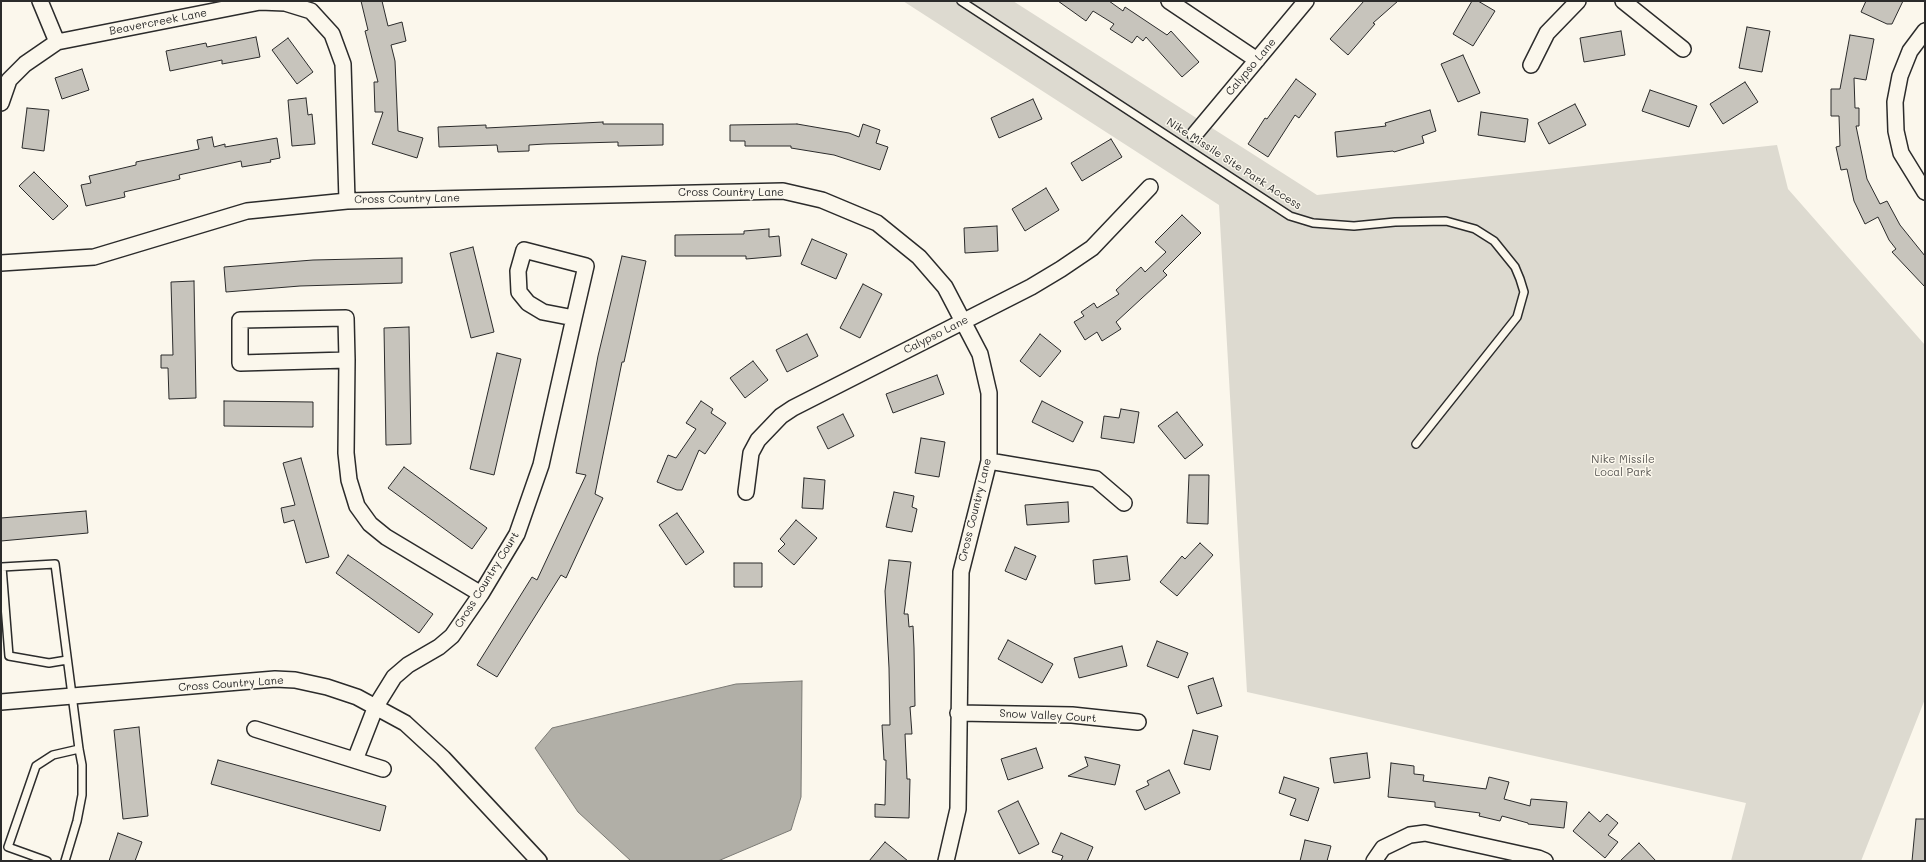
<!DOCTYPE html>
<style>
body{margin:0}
#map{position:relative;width:1926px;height:862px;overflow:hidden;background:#fbf7ec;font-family:Mali,sans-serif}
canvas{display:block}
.frame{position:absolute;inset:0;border:2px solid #2b2b2b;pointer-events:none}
</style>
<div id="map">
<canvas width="1926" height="862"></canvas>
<div class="frame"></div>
</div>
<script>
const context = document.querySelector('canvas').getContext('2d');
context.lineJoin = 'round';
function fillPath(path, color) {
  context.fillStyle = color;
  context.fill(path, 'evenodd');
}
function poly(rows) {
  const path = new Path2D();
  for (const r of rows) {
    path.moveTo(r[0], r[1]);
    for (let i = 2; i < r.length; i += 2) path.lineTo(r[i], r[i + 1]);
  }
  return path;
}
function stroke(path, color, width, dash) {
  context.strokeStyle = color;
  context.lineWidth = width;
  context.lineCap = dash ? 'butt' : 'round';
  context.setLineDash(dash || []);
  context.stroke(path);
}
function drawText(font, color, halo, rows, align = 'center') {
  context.font = font + ' Mali,sans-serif';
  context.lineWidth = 3;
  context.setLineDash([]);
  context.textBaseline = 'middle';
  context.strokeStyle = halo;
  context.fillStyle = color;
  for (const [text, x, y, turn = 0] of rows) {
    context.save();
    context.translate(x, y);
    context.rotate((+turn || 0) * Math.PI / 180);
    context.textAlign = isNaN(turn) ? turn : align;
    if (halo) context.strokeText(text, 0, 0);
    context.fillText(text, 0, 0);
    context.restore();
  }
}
fillPath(poly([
 [903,1,1013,1,1317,195,1777,145,1788,189,1925,345,1925,699,1861,861,1731,861,1746,803,1247,692,1219,205]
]), '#dddad0');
const water = poly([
 [802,681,801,797,791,830,718,861,631,861,578,812,535,748,552,728,736,684,802,681]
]);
fillPath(water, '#b1afa7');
stroke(water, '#7b7a75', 1);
const building = poly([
 [361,1,382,1,388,26,402,22,406,41,391,45,395,61,398,131,423,138,417,158,372,144,383,112,375,112,374,82,378,82,365,31,368,30,361,1],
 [1058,1,1109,1,1123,11,1125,7,1167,35,1171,31,1199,62,1182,77,1146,37,1143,41,1137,36,1132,43,1110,29,1114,24,1093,11,1086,21,1058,1],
 [1364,1,1398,1,1373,23,1375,24,1348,55,1330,39,1364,1],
 [1472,1,1478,1,1495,11,1473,46,1453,34,1472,1],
 [1866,1,1903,1,1892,24,1887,24,1861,12,1866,1],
 [1747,27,1770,31,1762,72,1739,68,1747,27],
 [1621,31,1625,55,1584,62,1580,38,1621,31],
 [1850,35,1874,39,1866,80,1854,78,1855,108,1859,108,1859,126,1856,126,1867,179,1880,204,1887,201,1900,225,1925,256,1925,287,1892,252,1896,249,1889,240,1878,217,1865,224,1854,201,1847,169,1841,170,1836,147,1840,146,1839,116,1831,116,1831,89,1840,89,1850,35],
 [256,37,260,57,222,64,222,60,170,71,166,51,206,43,207,47,256,37],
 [288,38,313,72,297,84,272,50,288,38],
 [1463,55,1480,93,1458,102,1441,64,1463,55],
 [82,69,89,90,62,99,55,78,82,69],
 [1296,79,1316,94,1299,118,1295,115,1268,157,1248,144,1265,118,1267,119,1296,79],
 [1745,82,1758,102,1723,124,1710,104,1745,82],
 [1650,90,1697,106,1689,127,1642,111,1650,90],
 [306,98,308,115,312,114,315,144,292,146,288,100,306,98],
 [1033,99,1042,119,999,138,991,118,1033,99],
 [1575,104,1586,125,1549,144,1538,123,1575,104],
 [27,108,49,110,44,151,22,148,27,108],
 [1430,110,1436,131,1422,136,1424,143,1394,152,1393,151,1337,157,1335,132,1386,126,1385,123,1430,110],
 [1481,112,1528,119,1525,142,1478,135,1481,112],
 [603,122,603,124,663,124,663,145,618,146,618,142,545,144,529,145,529,151,498,152,497,145,439,147,438,127,486,125,486,128,603,122],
 [797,124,849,133,859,137,863,124,880,130,876,143,888,147,880,170,834,155,791,148,791,146,745,146,745,141,730,141,730,125,797,124],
 [212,137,214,147,225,144,225,147,277,138,280,158,270,160,271,162,242,167,241,161,179,175,180,179,124,192,125,197,86,206,81,185,91,183,89,176,136,165,136,162,199,149,197,140,212,137],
 [1111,139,1122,157,1082,181,1071,163,1111,139],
 [34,172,68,206,53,220,19,186,34,172],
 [1046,188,1059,210,1025,231,1012,209,1046,188],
 [1182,215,1201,233,1163,271,1167,275,1116,322,1121,329,1102,341,1097,332,1085,340,1074,322,1084,316,1081,312,1094,303,1097,308,1119,294,1116,290,1141,267,1145,272,1166,252,1155,242,1182,215],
 [997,226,998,251,965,253,964,228,997,226],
 [769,229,769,237,779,236,781,256,746,259,746,256,675,256,675,235,744,234,744,231,769,229],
 [812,239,847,254,836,279,801,264,812,239],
 [473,247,494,332,471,338,450,253,473,247],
 [622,256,646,261,624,362,622,362,595,494,603,498,566,578,561,575,497,677,477,665,532,577,537,580,586,475,576,473,598,356,622,256],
 [402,258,402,283,300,286,226,292,224,267,313,260,402,258],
 [194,281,196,398,169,399,168,368,161,368,161,355,173,355,171,282,194,281],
 [863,284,882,294,860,338,840,328,863,284],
 [409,327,411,444,386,445,384,328,409,327],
 [807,334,818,356,787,372,776,350,807,334],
 [1040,334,1061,351,1040,377,1020,361,1040,334],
 [497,353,521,359,494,475,470,469,497,353],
 [753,361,768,380,745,398,730,378,753,361],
 [937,375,944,394,893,413,886,394,937,375],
 [224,401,313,402,313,427,224,426,224,401],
 [701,401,713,409,711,413,726,423,705,454,699,450,682,490,677,490,657,482,668,455,676,458,696,429,686,423,701,401],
 [1042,401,1083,422,1073,442,1032,422,1042,401],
 [1121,409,1139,412,1134,443,1101,438,1104,416,1119,418,1121,409],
 [1177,412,1203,445,1185,459,1158,426,1177,412],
 [843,414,854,436,828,449,817,427,843,414],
 [921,438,945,442,939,477,915,473,921,438],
 [301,458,329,557,306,563,294,520,284,523,281,508,295,505,283,463,301,458],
 [404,467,487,528,472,549,388,488,404,467],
 [1189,475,1209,475,1208,524,1187,523,1189,475],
 [804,478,825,480,823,509,802,508,804,478],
 [894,492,914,496,912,507,917,509,912,532,886,527,894,492],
 [1068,502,1069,522,1027,525,1025,505,1068,502],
 [86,511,88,533,1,541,1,518,86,511],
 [677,513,704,552,686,565,659,525,677,513],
 [796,520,817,538,794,565,778,551,785,544,780,539,796,520],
 [1200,543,1213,555,1177,596,1160,582,1182,556,1185,559,1200,543],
 [1015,547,1036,556,1026,580,1005,571,1015,547],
 [348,555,433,614,419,633,336,573,348,555],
 [1127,556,1130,580,1095,584,1093,560,1127,556],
 [889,560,911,562,904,614,908,614,909,627,913,626,914,648,915,706,910,707,912,734,905,734,907,779,910,779,909,818,875,817,875,804,885,805,886,760,884,760,882,725,890,725,889,668,885,591,889,560],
 [734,563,762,563,762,587,734,587,734,563],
 [1008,640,1053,664,1042,683,998,659,1008,640],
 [1157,641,1188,653,1178,678,1147,666,1157,641],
 [1122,646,1127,666,1079,678,1074,658,1122,646],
 [1213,678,1222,706,1197,714,1188,686,1213,678],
 [139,727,148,816,123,819,114,730,139,727],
 [1193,730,1218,736,1210,770,1184,764,1193,730],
 [1036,748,1043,768,1008,780,1001,759,1036,748],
 [1367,753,1370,778,1334,783,1330,758,1367,753],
 [1085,757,1120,765,1115,785,1068,776,1088,766,1085,757],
 [218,760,386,806,380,831,211,784,218,760],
 [1391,763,1414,766,1414,774,1424,775,1423,781,1486,789,1489,777,1509,782,1504,799,1530,806,1531,799,1567,802,1564,828,1528,824,1528,823,1502,816,1500,821,1479,816,1480,813,1435,807,1435,802,1388,797,1391,763],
 [1169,770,1180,793,1145,810,1136,791,1149,785,1147,781,1169,770],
 [1284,777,1319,788,1308,821,1290,815,1296,799,1279,793,1284,777],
 [1018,801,1039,844,1019,854,998,811,1018,801],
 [1589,812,1600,822,1607,814,1618,823,1608,835,1618,842,1605,858,1573,831,1589,812],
 [1916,819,1925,819,1925,861,1912,861,1916,819],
 [118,833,142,842,135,861,109,861,118,833],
 [1061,833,1093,847,1087,861,1061,861,1063,856,1052,852,1061,833],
 [1305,840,1331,846,1327,861,1300,861,1305,840],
 [885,842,908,861,869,861,885,842],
 [1639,843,1656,861,1620,861,1639,843]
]);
fillPath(building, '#c7c4bc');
stroke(building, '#2b2b2b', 1);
const service = poly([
 [961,1,1290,216,1313,223,1354,226,1395,222,1446,221,1475,229,1494,241,1515,267,1520,279,1524,292,1517,317,1416,444],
 [47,861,8,847,36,766,53,755,79,749],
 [65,861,77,821,82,795,82,765,79,749,55,564,2,567,9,656,49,663,67,660]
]);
const minor = poly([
 [40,1,57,42],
 [1169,1,1257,60],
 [1623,1,1683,49],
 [1925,31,1910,51,1900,76,1895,102,1896,131,1901,153,1925,192],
 [1531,65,1547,33,1578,1],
 [1,103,9,80,25,64,57,42,260,2,285,3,311,11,332,34,343,64,347,201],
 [1195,134,1306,1],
 [1,263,94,257,247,211,347,201,783,191,822,200,877,223,919,257,945,287,980,354,989,393,989,461,961,572,958,809,946,861],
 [347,360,240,363,240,320,346,318,347,360,346,453,349,480,357,506,370,524,386,537,481,594],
 [989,461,1096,479,1124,503],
 [746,492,751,453,758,440,781,416,793,408,1031,287,1061,269,1092,248,1150,187],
 [1,702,275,679,295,680,327,687,357,697,405,723,443,758,539,861],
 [958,713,1072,715,1138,722],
 [255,729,383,769],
 [355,760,376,706,394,677,408,665,439,647,452,636,481,594,517,534,541,465,574,318,586,266,524,250,518,271,519,292,528,303,543,312,574,318],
 [1374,861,1383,848,1410,835,1425,833,1538,858,1545,861]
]);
stroke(service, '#2b2b2b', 10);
stroke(minor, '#2b2b2b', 18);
stroke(service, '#fbf7ec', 7);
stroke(minor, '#fbf7ec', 15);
drawText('11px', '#2b2b2b', '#fbf7ec', [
 ["Beavercreek Lane",158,22,-11],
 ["Calypso Lane",1251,67,-50],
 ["Nike Missile Site Park Access",1234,164,33],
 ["Cross Country Lane",731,193],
 ["Cross Country Lane",407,199,-1],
 ["Calypso Lane",936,335,-27],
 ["Cross Country Lane",975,510,-76],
 ["Cross Country Court",487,580,-58],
 ["Cross Country Lane",231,684,-4],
 ["Snow Valley Court",1048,716,3]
]);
drawText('11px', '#585754', '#fbf7ec', [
 ["Nike Missile",1623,460],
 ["Local Park",1623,473]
]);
</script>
